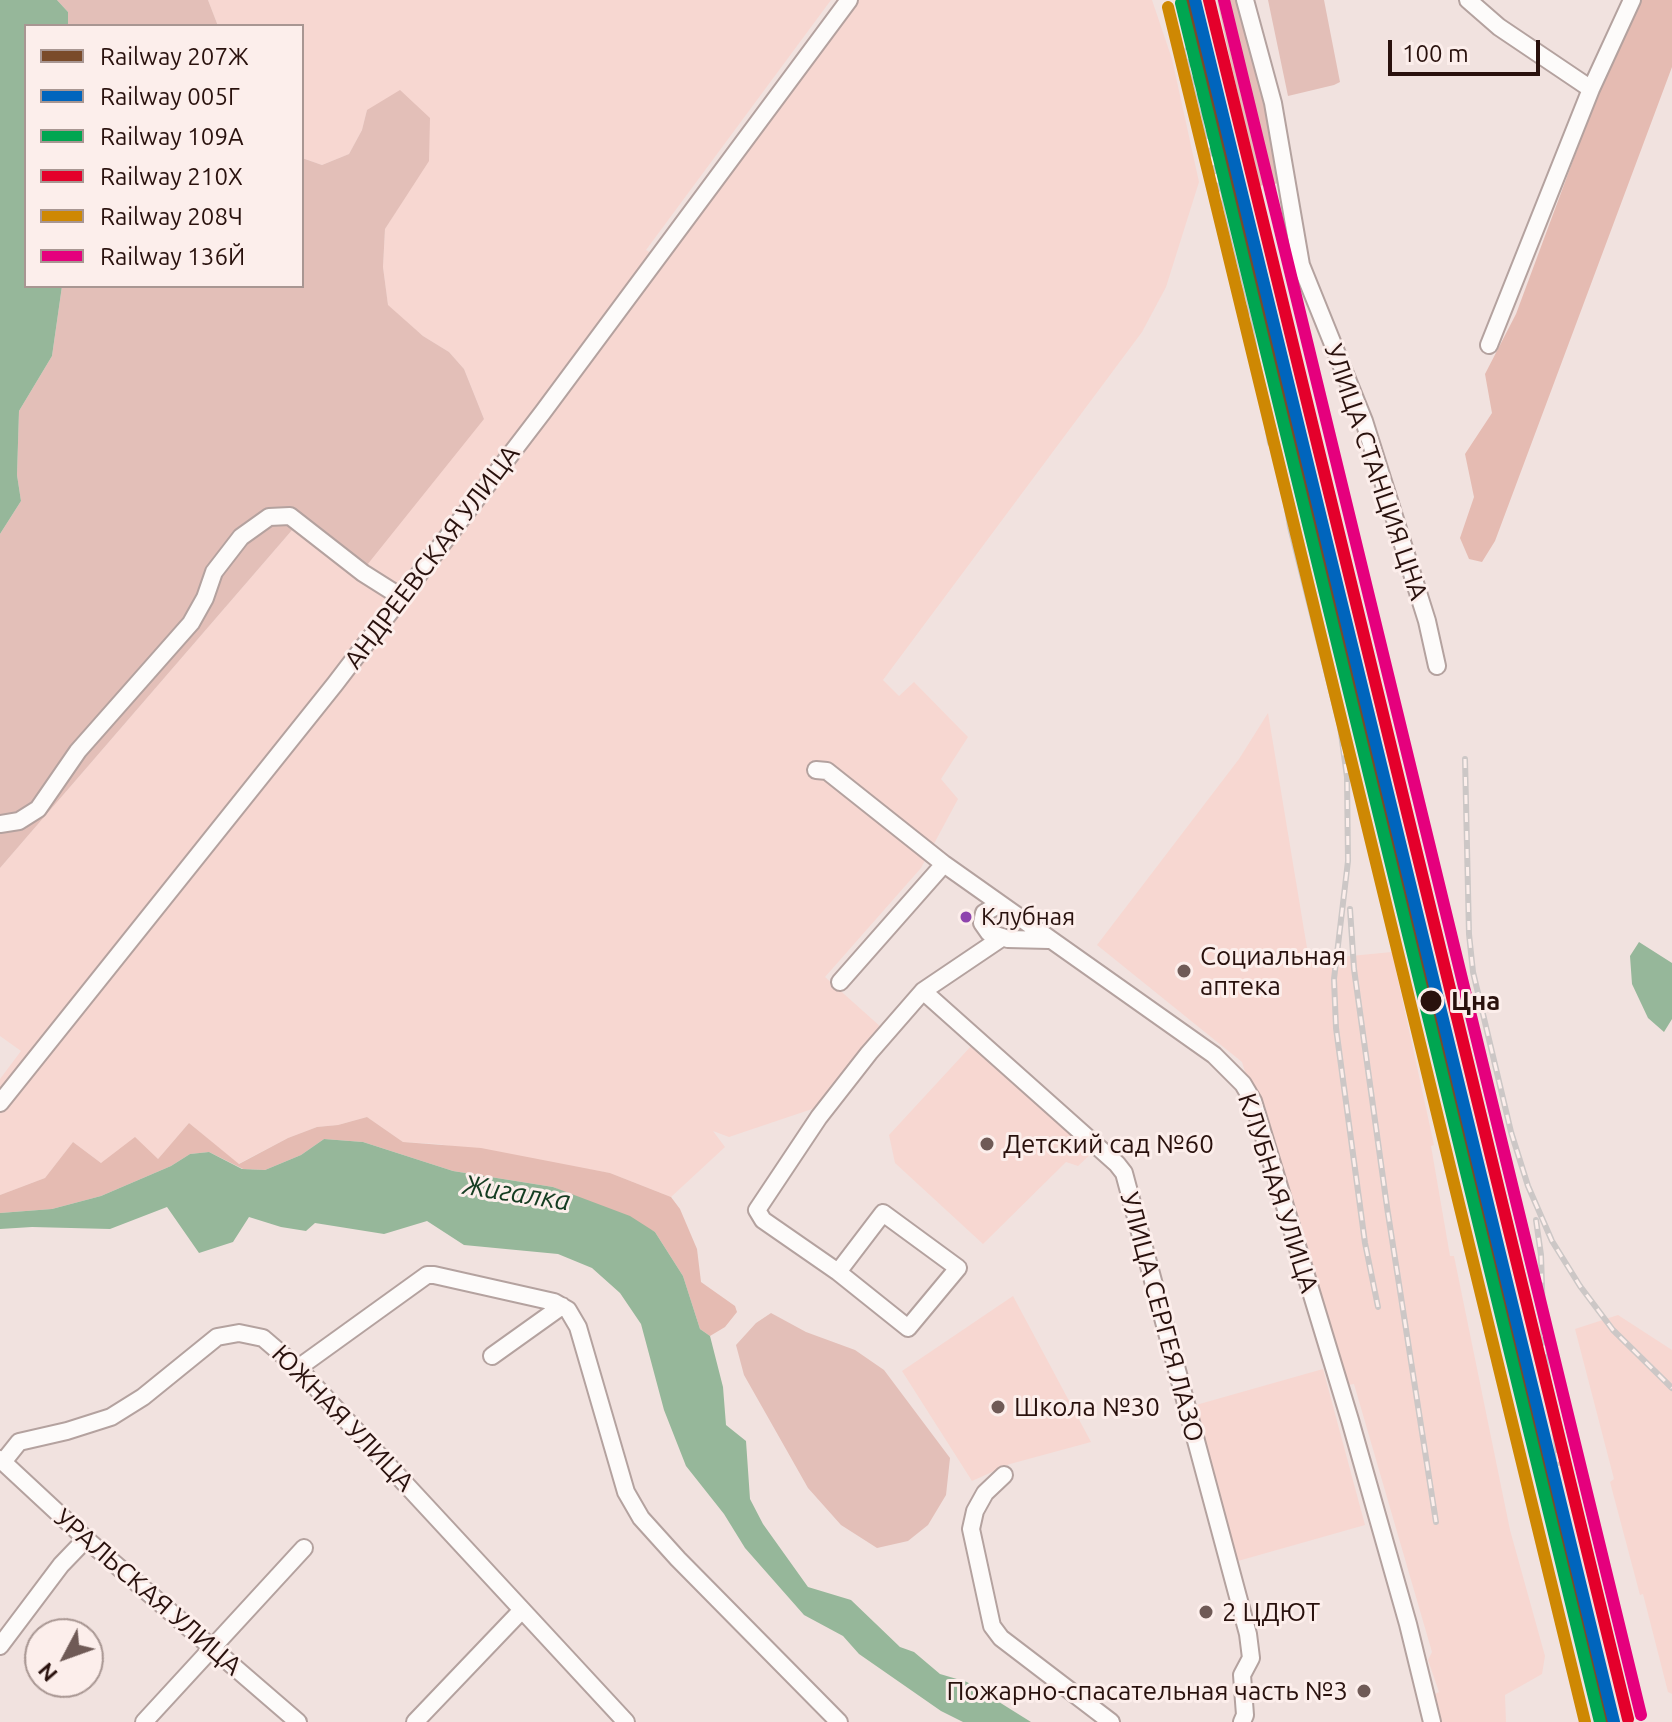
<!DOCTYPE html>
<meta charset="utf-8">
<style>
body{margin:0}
#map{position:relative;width:1672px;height:1722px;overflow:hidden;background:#f1e2df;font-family:Ubuntu,sans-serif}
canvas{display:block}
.legend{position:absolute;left:24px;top:24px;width:280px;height:264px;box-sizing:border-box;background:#fceeeb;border:2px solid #a89692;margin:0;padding:10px 14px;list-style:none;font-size:24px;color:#29110d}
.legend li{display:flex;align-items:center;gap:16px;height:40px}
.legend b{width:40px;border:2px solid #a89692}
.north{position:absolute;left:24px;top:1618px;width:80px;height:80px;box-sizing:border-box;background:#fceeeb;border:2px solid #a89692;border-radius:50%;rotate:229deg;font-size:22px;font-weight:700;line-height:32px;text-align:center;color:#29110d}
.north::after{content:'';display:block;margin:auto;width:28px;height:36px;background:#6f5a56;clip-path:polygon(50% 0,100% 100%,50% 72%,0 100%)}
.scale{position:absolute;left:1388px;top:40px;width:152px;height:36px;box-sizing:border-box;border:4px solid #29110d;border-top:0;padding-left:10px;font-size:24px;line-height:28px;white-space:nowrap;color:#29110d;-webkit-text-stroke:6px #fceeeb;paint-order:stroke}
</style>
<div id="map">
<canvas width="1672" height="1722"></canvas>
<ul class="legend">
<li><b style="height:10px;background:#7a4b2a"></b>Railway 207Ж</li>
<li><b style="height:10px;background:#0065bd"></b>Railway 005Г</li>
<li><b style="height:10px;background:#00a651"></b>Railway 109А</li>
<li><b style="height:10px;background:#e4002b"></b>Railway 210Х</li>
<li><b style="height:10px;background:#ce8803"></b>Railway 208Ч</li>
<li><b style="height:10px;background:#e5007d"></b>Railway 136Й</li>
</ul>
<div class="north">N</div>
<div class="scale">100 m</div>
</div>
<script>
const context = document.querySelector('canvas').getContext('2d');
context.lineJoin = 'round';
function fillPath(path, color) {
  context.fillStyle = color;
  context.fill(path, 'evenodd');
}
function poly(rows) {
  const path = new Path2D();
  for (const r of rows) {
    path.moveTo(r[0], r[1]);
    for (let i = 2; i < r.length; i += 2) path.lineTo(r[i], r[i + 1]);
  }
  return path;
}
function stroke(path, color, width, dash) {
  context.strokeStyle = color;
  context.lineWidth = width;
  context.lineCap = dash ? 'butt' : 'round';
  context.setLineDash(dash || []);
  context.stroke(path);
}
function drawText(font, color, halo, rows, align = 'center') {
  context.font = font + ' Ubuntu,sans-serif';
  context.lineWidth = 6;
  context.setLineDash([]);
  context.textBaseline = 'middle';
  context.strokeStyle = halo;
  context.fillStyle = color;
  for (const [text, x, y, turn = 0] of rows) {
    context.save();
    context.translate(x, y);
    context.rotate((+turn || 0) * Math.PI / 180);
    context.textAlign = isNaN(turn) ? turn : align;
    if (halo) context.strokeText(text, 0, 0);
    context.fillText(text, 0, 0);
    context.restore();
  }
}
fillPath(poly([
 [208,0,831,0,646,250,661,259,857,0,1152,0,1172,59,1199,182,1166,287,1142,332,883,680,899,696,914,682,968,737,941,779,958,799,921,868,825,977,882,1028,818,1107,729,1137,713,1131,725,1147,671,1197,610,1173,438,1144,403,1142,367,1117,338,1125,317,1127,288,1138,238,1164,189,1123,158,1159,101,1163,73,1142,45,1178,0,1195,0,1079,21,1051,0,1036,0,868,299,522,484,419,464,369,449,352,423,336,388,306,383,267,385,229,403,200,367,110,362,130,349,154,322,165,302,158,302,26,218,26],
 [1268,713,1309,960,1392,952,1434,1145,1431,1146,1450,1256,1454,1256,1510,1530,1545,1656,1542,1674,1505,1695,1506,1722,1442,1722,1435,1694,1439,1692,1428,1660,1432,1652,1354,1384,1343,1386,1242,1062,1097,945,1239,759],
 [973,1044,1093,1152,1078,1166,1066,1162,983,1244,895,1163,889,1135],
 [1013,1296,1091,1442,1010,1464,972,1481,902,1371],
 [1618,1315,1672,1350,1672,1694,1668,1692,1643,1594,1640,1595,1610,1482,1614,1479,1575,1329],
 [1323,1369,1365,1525,1238,1561,1196,1405]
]), '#f7d7d1');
fillPath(poly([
 [57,0,208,0,218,26,68,26,68,12],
 [1217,0,1241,0,1264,94,1281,183,1258,186],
 [1268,0,1324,0,1340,82,1334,85,1288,96],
 [400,90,430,118,429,161,385,229,383,267,388,305,423,336,449,352,464,369,484,419,363,570,299,522,0,868,0,534,21,501,17,475,19,411,52,356,62,286,302,286,302,158,322,165,349,154,362,130,367,110],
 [771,1313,806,1332,855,1350,884,1370,950,1458,946,1495,928,1525,908,1541,877,1548,841,1525,808,1488,744,1375,736,1345,756,1323]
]), '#e3bfb8');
fillPath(poly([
 [1640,0,1672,0,1672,67,1495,541,1482,562,1469,559,1460,538,1474,497,1465,454,1492,413,1485,374,1516,314,1594,104],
 [367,1117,403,1142,481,1148,610,1173,671,1197,680,1209,697,1249,701,1282,735,1306,737,1312,725,1327,710,1336,700,1329,683,1276,655,1232,553,1187,453,1171,363,1142,324,1139,301,1155,265,1170,243,1169,209,1152,190,1154,171,1166,101,1196,52,1209,0,1213,0,1195,45,1178,73,1142,101,1163,135,1137,158,1159,189,1123,239,1164,288,1138,317,1127,338,1125]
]), '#e5bbb2');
fillPath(poly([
 [0,0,57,0,68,12,68,26,26,26,26,286,62,286,52,356,19,411,17,475,21,501,0,534],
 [1639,942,1672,963,1672,1019,1664,1032,1648,1018,1632,984,1630,956],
 [324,1139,363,1142,453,1171,553,1187,630,1216,655,1232,683,1276,700,1329,710,1336,723,1387,726,1425,746,1441,750,1499,763,1524,808,1587,851,1600,900,1647,914,1652,940,1674,967,1682,1031,1722,963,1722,941,1711,859,1654,843,1636,804,1615,745,1548,724,1514,686,1466,664,1410,641,1324,620,1293,592,1268,558,1254,464,1245,427,1221,384,1234,315,1223,306,1231,281,1227,249,1217,233,1242,199,1253,167,1207,110,1229,32,1227,0,1229,0,1213,52,1209,101,1196,171,1166,190,1154,209,1152,242,1169,265,1170,301,1155]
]), '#96b79a');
const minor = poly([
 [1245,0,1273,103,1301,265,1364,421,1427,621,1437,666],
 [1468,0,1499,27,1591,89,1632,0],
 [1489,345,1591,89],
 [816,770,827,771,944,864,1214,1055,1243,1084,1253,1101,1350,1420,1408,1624,1432,1722],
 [0,824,19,821,38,809,78,751,191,623,205,598,214,572,241,537,269,517,290,516,363,573,401,597],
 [1000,904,984,913,982,923,989,933,1008,939,1049,940],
 [840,982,944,864],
 [923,991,1117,1164,1124,1173,1248,1634,1251,1658,1242,1675,1245,1715,1242,1722],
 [0,1103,335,684,543,412,849,0],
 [838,1272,883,1213,958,1268,908,1328,838,1272,763,1220,757,1210,819,1117,869,1053,923,991,1003,937],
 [492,1356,562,1306],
 [298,1368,427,1275,434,1275,554,1302,568,1310,578,1327,626,1492,641,1518,678,1559,839,1722],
 [0,1459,86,1539,298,1722],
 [3,1462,19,1442,67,1431,111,1417,143,1397,217,1337,239,1333,263,1338,298,1368,626,1722],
 [1004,1475,985,1493,975,1511,971,1529,992,1626,1001,1638,1111,1722],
 [0,1646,61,1565,86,1539],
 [144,1722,304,1548],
 [415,1722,522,1610]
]);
stroke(minor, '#b4a29f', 20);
stroke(minor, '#fdfbfa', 16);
const rail = poly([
 [1187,50,1208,132],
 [1205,121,1224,220,1251,328,1270,443],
 [1267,364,1286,442],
 [1274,430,1290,527,1340,726,1347,777,1348,861,1334,979,1336,1028,1365,1243,1378,1307],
 [1465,759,1469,934,1473,972,1511,1132,1528,1186,1552,1241,1580,1286,1613,1330,1672,1388],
 [1350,909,1354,969,1387,1207,1436,1522],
 [1536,1220,1541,1255,1544,1350,1559,1463]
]);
stroke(rail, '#ccc7c6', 6);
stroke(rail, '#fceeeb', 3, [9]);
stroke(poly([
 [1188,0,1606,1722]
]), '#7a4b2a', 12);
stroke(poly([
 [1195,0,1614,1722]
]), '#0065bd', 12);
stroke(poly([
 [1181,3,1600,1722]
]), '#00a651', 12);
stroke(poly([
 [1209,0,1628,1719]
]), '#e4002b', 12);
stroke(poly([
 [1168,7,1585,1722]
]), '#ce8803', 12);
stroke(poly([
 [1224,0,1641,1715]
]), '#e5007d', 12);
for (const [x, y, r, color] of [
 [966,917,7,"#8e44ad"],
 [1184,971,8,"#6f5a56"],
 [1431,1001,12,"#29110d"],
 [987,1144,8,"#6f5a56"],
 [998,1407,8,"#6f5a56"],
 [1206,1612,8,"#6f5a56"],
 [1364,1691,8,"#6f5a56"]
]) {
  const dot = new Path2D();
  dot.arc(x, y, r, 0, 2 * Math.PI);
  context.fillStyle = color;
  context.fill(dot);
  stroke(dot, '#fceeeb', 3);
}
drawText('24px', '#29110d', '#fceeeb', [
 ["Клубная",981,917]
], 'left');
drawText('26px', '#29110d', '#fceeeb', [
 ["УЛИЦА СТАНЦИЯ ЦНА",1376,472,71],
 ["АНДРЕЕВСКАЯ УЛИЦА",432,557,-53],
 ["КЛУБНАЯ УЛИЦА",1278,1193,72],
 ["УЛИЦА СЕРГЕЯ ЛАЗО",1162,1317,75],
 ["ЮЖНАЯ УЛИЦА",343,1418,46],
 ["УРАЛЬСКАЯ УЛИЦА",148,1592,41]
]);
drawText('26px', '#29110d', '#fceeeb', [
 ["Социальная",1200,956],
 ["аптека",1200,986],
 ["Детский сад №60",1003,1144],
 ["Школа №30",1014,1407],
 ["2 ЦДЮТ",1222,1612],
 ["Пожарно-спасательная часть №3",1348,1691,"right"]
], 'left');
drawText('bold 26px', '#29110d', '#fceeeb', [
 ["Цна",1451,1001]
], 'left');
drawText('italic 28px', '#143c21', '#fceeeb', [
 ["Жигалка",517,1193,9]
]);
</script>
